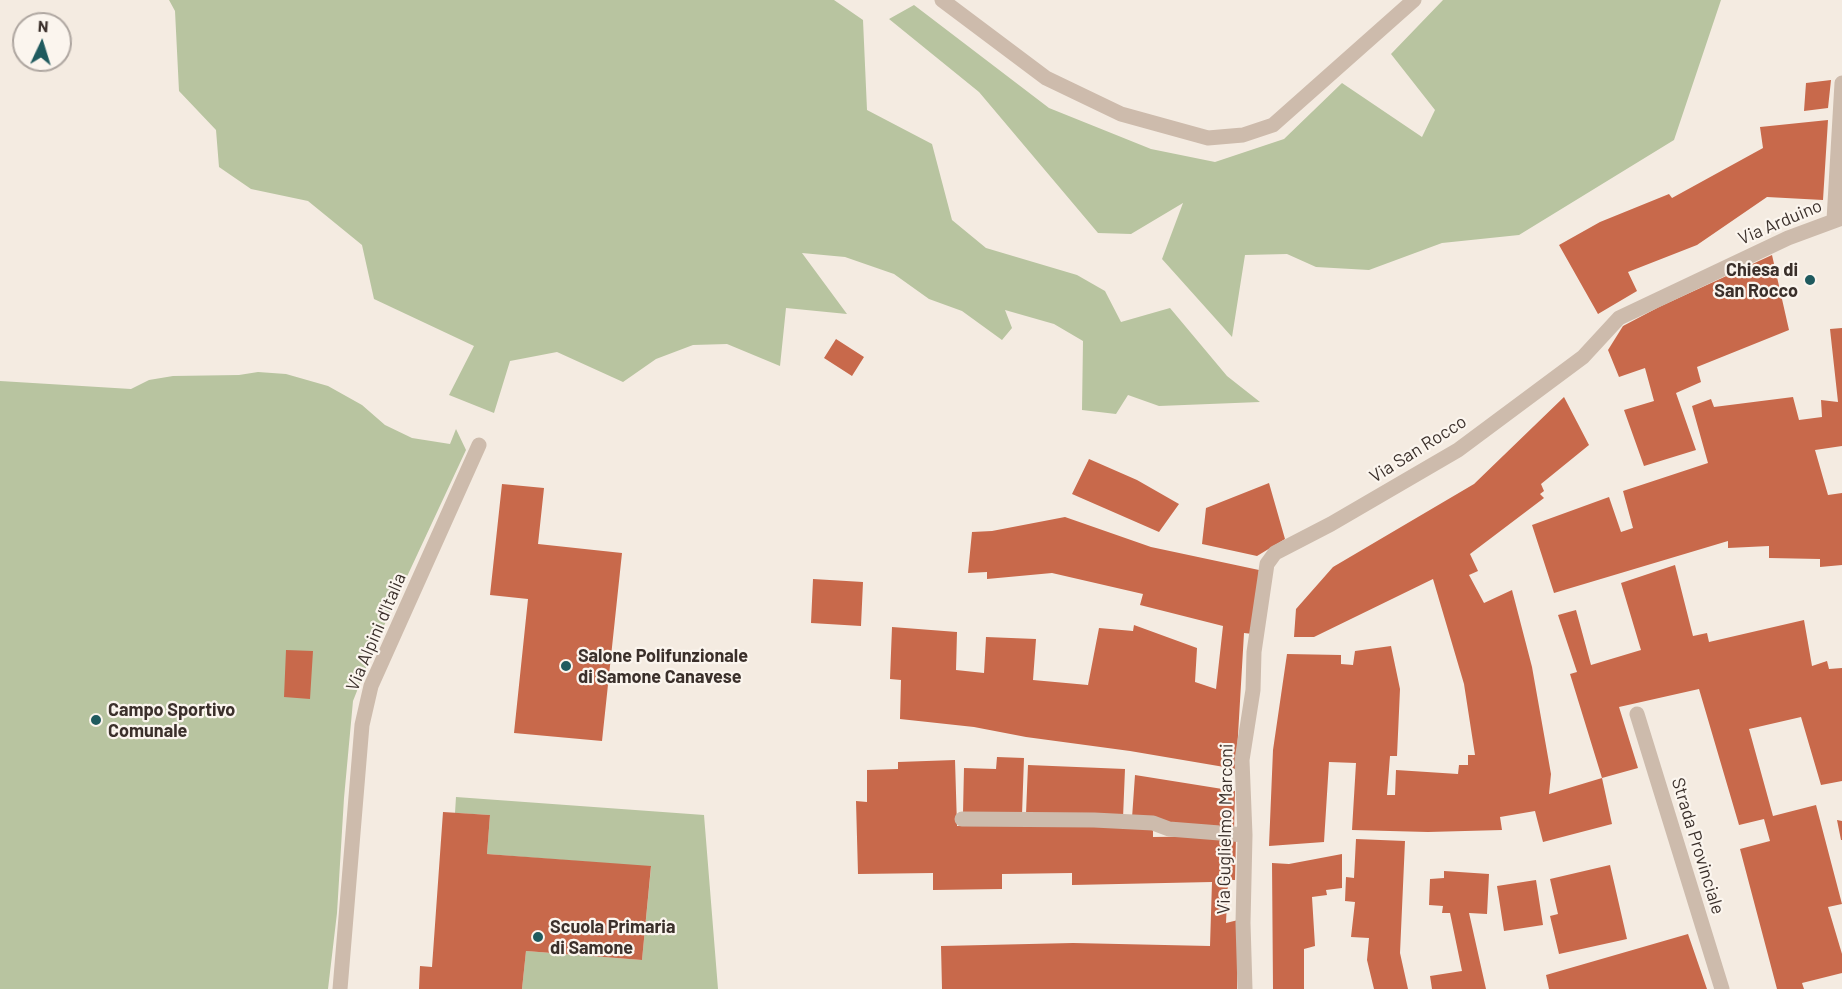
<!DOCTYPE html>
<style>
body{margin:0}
#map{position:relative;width:1842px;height:989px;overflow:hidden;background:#f4ebe1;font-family:Barlow,sans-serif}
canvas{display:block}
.north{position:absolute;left:12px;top:12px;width:60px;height:60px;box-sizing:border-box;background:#fbf5ee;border:2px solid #aea6a0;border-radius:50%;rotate:4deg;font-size:16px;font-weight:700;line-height:24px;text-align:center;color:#3b302b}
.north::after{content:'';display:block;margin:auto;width:21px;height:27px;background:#1f5a5e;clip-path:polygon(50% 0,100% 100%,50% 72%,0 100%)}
</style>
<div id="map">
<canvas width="1842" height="989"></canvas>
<div class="north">N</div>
</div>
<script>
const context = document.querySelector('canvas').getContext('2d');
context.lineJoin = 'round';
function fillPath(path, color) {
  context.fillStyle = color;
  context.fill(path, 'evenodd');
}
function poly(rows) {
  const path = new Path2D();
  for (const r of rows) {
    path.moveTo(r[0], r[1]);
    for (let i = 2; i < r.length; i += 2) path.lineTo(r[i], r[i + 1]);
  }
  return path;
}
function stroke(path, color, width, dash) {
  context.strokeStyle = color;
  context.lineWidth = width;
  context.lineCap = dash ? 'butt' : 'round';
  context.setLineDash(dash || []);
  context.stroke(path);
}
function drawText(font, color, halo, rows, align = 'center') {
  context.font = font + ' Barlow,sans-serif';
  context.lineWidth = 4.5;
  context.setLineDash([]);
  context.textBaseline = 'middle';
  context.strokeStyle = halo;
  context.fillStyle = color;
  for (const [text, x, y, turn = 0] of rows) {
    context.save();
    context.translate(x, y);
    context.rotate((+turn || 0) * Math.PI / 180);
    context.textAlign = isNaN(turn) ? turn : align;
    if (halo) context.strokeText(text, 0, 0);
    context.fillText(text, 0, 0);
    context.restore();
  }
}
fillPath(poly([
 [169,0,834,0,863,20,867,110,932,144,952,220,986,248,1077,275,1105,291,1121,322,1170,308,1227,376,1260,402,1159,406,1128,395,1116,414,1082,410,1083,341,1054,324,1005,310,1012,328,1002,340,962,311,929,299,894,274,845,257,802,253,847,314,786,308,780,366,727,344,693,345,656,359,623,382,557,352,510,361,494,413,449,395,474,346,374,299,362,245,308,201,251,189,219,167,216,130,179,91,175,11],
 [1443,0,1721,0,1674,140,1519,235,1442,243,1369,270,1316,267,1287,254,1245,255,1232,337,1162,259,1183,203,1131,234,1098,233,979,92,889,19,914,5,1049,108,1151,149,1215,162,1284,139,1342,83,1422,137,1435,110,1391,54],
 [258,372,286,374,328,386,362,405,385,425,412,438,450,444,456,429,466,450,376,643,353,701,344,798,337,913,328,989,0,989,0,381,131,389,149,380,173,376,239,375],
 [456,797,704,815,718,989,522,989,526,951,642,960,651,867,487,854,490,815,455,813]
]), '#b8c4a0');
fillPath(poly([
 [1831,80,1828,108,1804,111,1806,83],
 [1828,120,1823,200,1767,197,1697,245,1628,272,1637,291,1598,314,1559,245,1600,222,1669,194,1672,198,1763,148,1760,127],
 [1772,255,1789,330,1697,367,1701,382,1676,393,1696,450,1644,466,1624,410,1654,401,1645,368,1619,377,1608,350,1623,326,1659,307],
 [1842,328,1842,446,1815,450,1828,495,1842,493,1842,565,1820,567,1820,559,1769,558,1769,546,1728,548,1728,541,1554,593,1532,525,1609,497,1621,532,1633,528,1623,491,1708,463,1692,406,1711,399,1714,407,1793,397,1799,420,1822,417,1821,400,1838,402,1830,329],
 [836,339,864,357,852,376,824,358],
 [1564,397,1589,445,1541,484,1544,491,1540,494,1544,498,1470,554,1478,571,1469,575,1484,603,1512,590,1532,667,1551,774,1549,794,1602,778,1612,824,1543,842,1535,811,1500,817,1502,830,1428,832,1352,830,1356,763,1329,762,1324,842,1269,846,1273,750,1287,654,1341,655,1341,664,1353,665,1355,651,1391,646,1400,689,1397,756,1390,756,1387,795,1395,795,1396,770,1458,774,1459,765,1468,765,1468,755,1475,755,1464,684,1433,579,1314,637,1294,637,1296,609,1333,567,1474,484],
 [1089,459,1137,480,1179,504,1159,532,1072,494],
 [1269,483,1285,539,1257,556,1202,544,1206,508],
 [502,484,544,488,538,544,622,553,602,741,514,733,528,599,490,595],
 [1065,517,1151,547,1259,570,1253,634,1244,633,1236,769,1130,751,1026,737,974,727,900,719,901,680,890,679,892,627,957,632,956,670,984,673,986,637,1036,639,1033,680,1088,685,1099,628,1133,631,1134,625,1197,648,1195,682,1216,689,1223,626,1140,605,1143,594,1052,573,987,579,987,572,968,573,972,532,992,531],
 [1675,565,1693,636,1707,633,1709,642,1804,620,1812,666,1827,661,1829,669,1842,668,1842,781,1821,785,1801,717,1749,729,1773,816,1816,805,1842,904,1828,907,1842,954,1842,973,1802,983,1804,989,1777,989,1740,849,1770,841,1764,819,1739,825,1699,689,1619,707,1638,768,1602,778,1570,674,1577,672,1558,615,1576,610,1591,665,1641,650,1621,583],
 [813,579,863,582,861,626,811,623],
 [286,650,313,651,310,699,284,697],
 [997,757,1024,758,1022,815,963,813,964,768,996,769],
 [955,760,957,826,1094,823,1153,826,1153,837,1236,836,1235,880,1228,880,1226,923,1238,920,1237,989,942,989,941,946,1073,943,1210,946,1212,882,1072,885,1072,873,1002,874,1002,889,933,890,933,873,858,874,856,801,867,802,867,770,898,769,898,762],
 [1028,765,1125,769,1123,818,1026,814],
 [1135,775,1235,791,1234,831,1132,818],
 [443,812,490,815,487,854,651,866,642,960,526,951,522,989,419,989,420,966,432,967],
 [1837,820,1842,821,1842,840,1841,840],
 [1356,839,1405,841,1400,953,1408,989,1374,989,1367,960,1369,938,1351,937,1355,902,1345,901,1346,877,1354,878],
 [1342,854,1342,888,1326,890,1327,895,1312,897,1315,946,1304,949,1304,989,1273,989,1272,863,1289,864],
 [1610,865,1627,939,1559,954,1550,916,1558,914,1550,879],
 [1444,871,1489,874,1487,914,1469,913,1486,989,1432,989,1430,976,1462,971,1450,913,1442,913,1443,906,1429,905,1430,879,1444,878],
 [1536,880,1543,925,1504,931,1497,886],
 [1688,934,1707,989,1549,989,1546,975]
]), '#c8694b');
stroke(poly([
 [942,0,1046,78,1121,114,1208,138,1243,135,1273,125,1414,0],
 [1834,220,1842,83],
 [1637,714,1722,989],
 [962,819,1094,820,1153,823,1169,829,1245,835],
 [340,989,362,725,371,686,479,445],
 [1245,989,1243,923,1245,835,1242,760,1253,690,1254,652,1267,564,1275,553,1331,524,1458,450,1583,357,1619,318,1788,238,1842,218]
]), '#cdbbac', 15);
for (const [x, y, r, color] of [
 [1810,280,6,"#1f5a5e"],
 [566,666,6,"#1f5a5e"],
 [96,720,6,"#1f5a5e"],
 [538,937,6,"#1f5a5e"]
]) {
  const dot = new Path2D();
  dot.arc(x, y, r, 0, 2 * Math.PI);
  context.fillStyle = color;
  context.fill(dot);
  stroke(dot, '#fbf5ee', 2);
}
drawText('18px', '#3b302b', '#fbf5ee', [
 ["Via Arduino",1780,222,-23],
 ["Via San Rocco",1418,449,-32],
 ["Via Alpini d'Italia",376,632,-67],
 ["Via Guglielmo Marconi",1225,829,-89],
 ["Strada Provinciale",1698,846,73]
]);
drawText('bold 18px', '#3b302b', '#fbf5ee', [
 ["Chiesa di",1798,270,"right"],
 ["San Rocco",1798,291,"right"],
 ["Salone Polifunzionale",578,656],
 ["di Samone Canavese",578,677],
 ["Campo Sportivo",108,710],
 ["Comunale",108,731],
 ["Scuola Primaria",550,927],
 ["di Samone",550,948]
], 'left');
</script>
